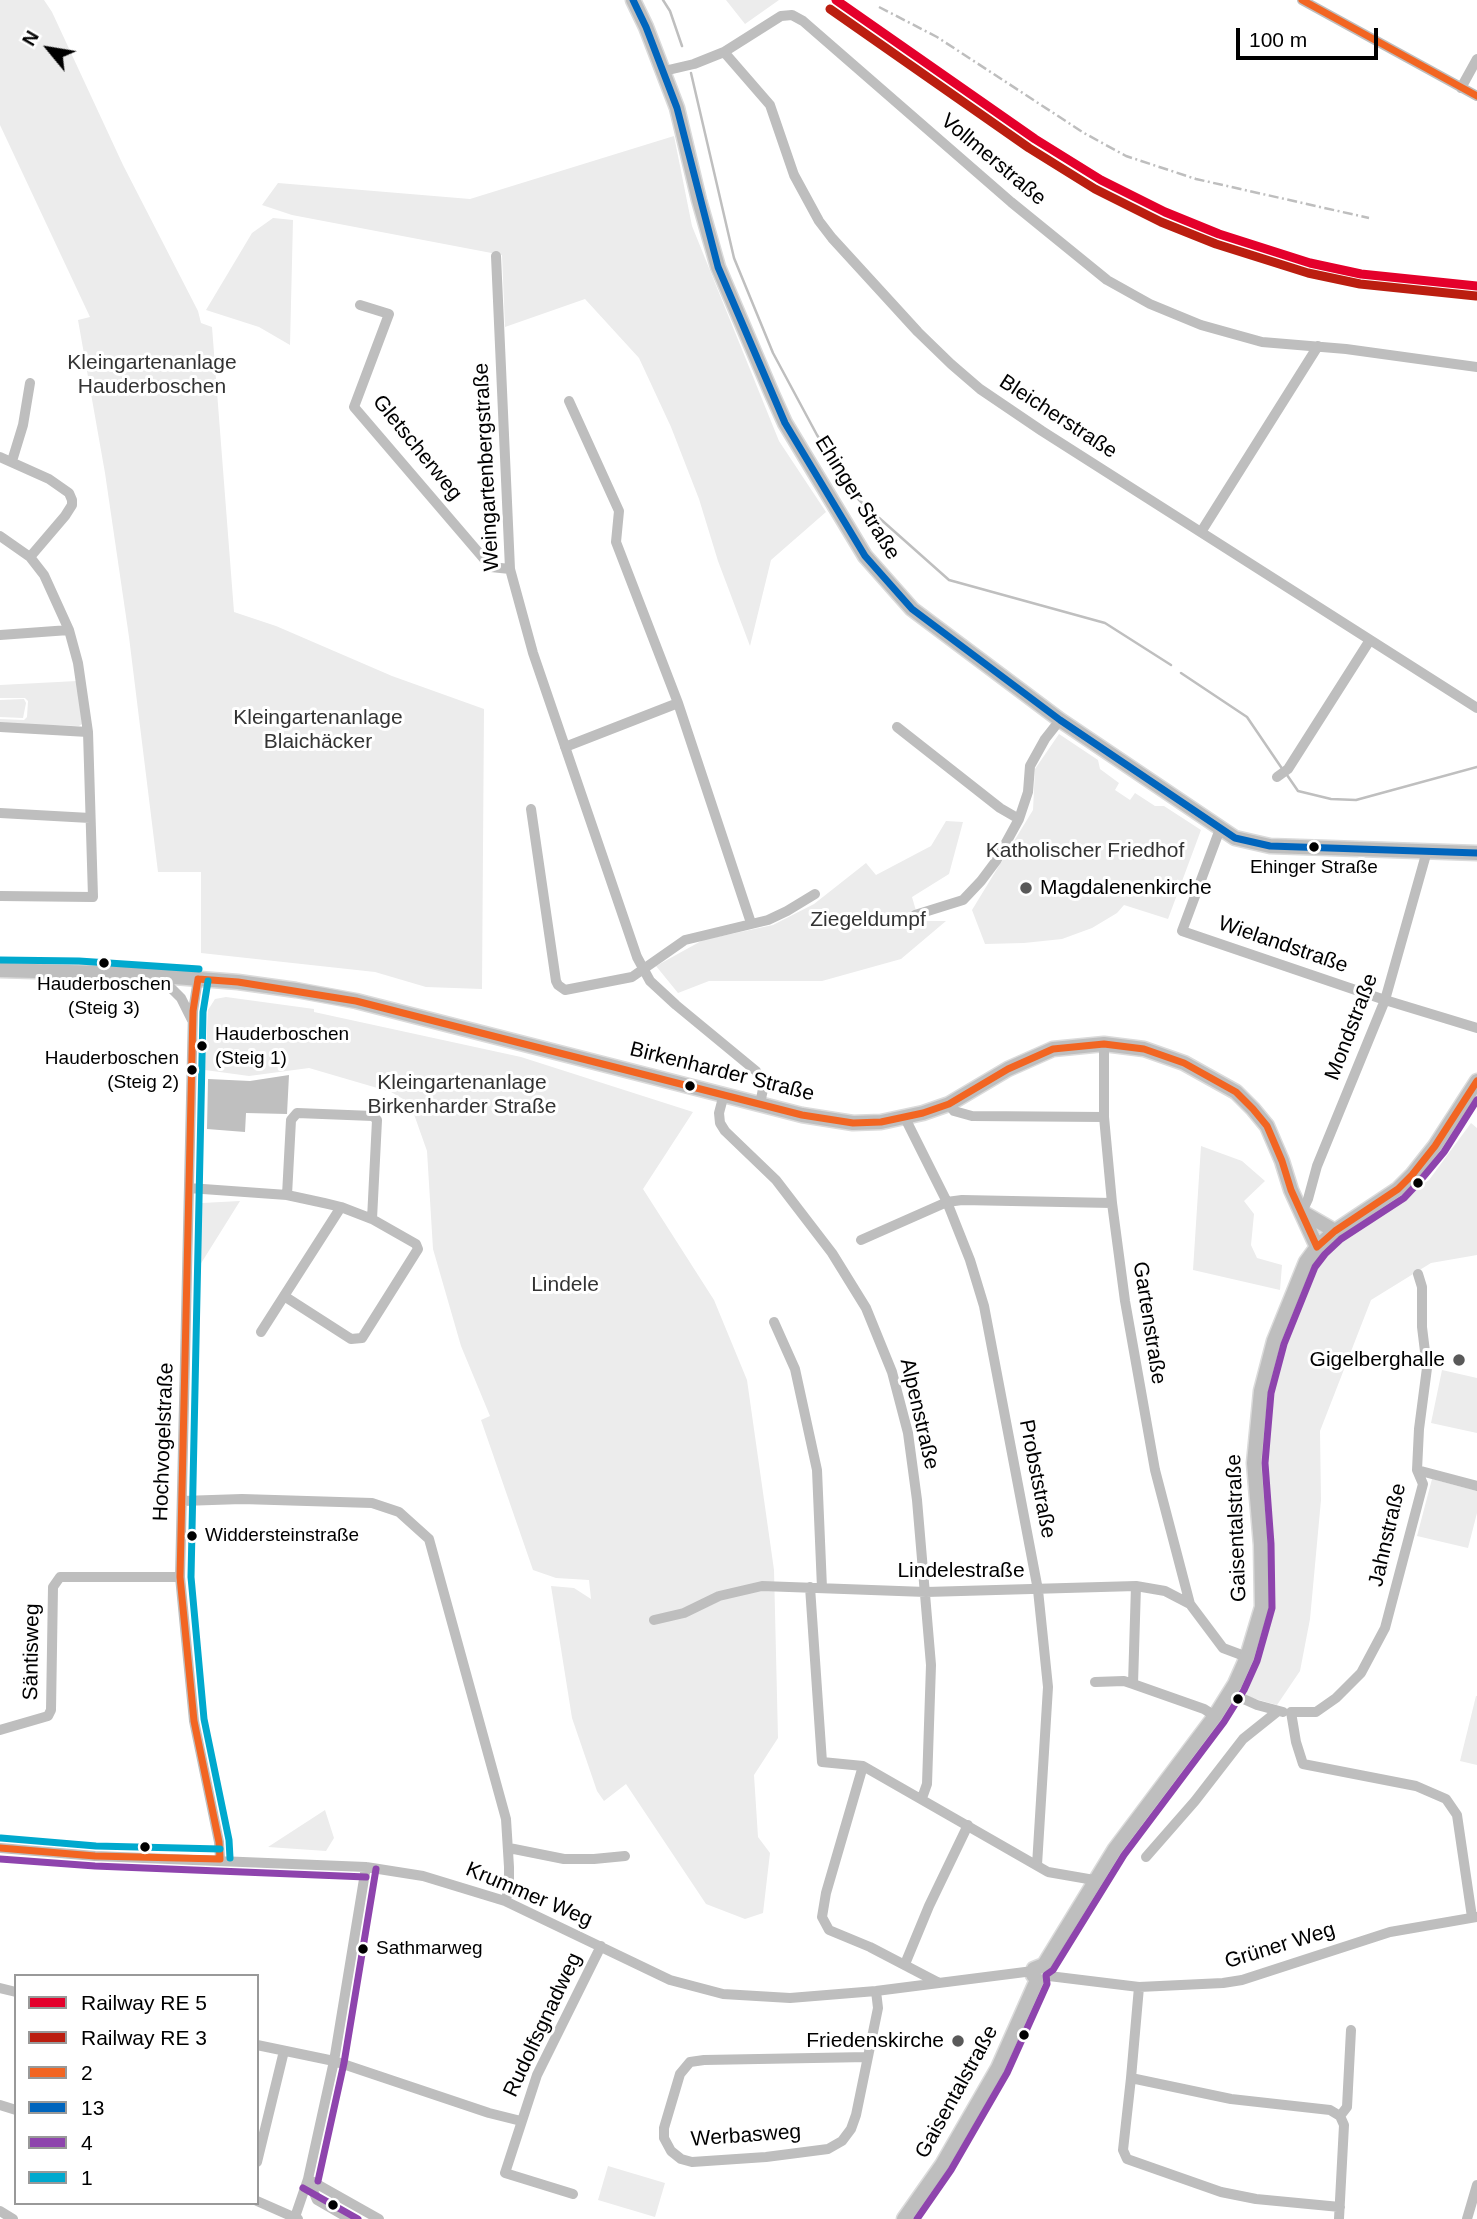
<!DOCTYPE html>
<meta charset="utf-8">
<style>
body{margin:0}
#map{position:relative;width:1477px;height:2219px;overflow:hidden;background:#fff;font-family:Arial,sans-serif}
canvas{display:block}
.legend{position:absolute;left:14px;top:1974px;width:245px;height:231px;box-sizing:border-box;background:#fff;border:2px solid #999;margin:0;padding:9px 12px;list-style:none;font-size:21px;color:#000}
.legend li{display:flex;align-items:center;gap:14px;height:35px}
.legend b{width:35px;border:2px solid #999}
.north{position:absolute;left:14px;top:14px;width:70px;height:70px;-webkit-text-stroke:5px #fff;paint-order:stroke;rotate:300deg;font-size:19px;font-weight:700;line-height:28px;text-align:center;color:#000}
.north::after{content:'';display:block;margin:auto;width:24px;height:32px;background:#000;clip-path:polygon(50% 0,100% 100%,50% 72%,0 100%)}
.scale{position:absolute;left:1236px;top:28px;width:142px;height:32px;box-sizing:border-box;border:4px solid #000;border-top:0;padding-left:9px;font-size:21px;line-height:24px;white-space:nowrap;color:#000;-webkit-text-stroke:5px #fff;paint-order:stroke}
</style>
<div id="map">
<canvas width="1477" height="2219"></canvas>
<ul class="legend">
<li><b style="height:9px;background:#e4002b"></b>Railway RE 5</li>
<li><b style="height:9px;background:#bb1e10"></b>Railway RE 3</li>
<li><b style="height:9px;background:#f26522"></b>2</li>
<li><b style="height:9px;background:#0065bd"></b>13</li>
<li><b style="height:9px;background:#8e44ad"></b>4</li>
<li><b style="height:9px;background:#00a9ce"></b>1</li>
</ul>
<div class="north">N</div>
<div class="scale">100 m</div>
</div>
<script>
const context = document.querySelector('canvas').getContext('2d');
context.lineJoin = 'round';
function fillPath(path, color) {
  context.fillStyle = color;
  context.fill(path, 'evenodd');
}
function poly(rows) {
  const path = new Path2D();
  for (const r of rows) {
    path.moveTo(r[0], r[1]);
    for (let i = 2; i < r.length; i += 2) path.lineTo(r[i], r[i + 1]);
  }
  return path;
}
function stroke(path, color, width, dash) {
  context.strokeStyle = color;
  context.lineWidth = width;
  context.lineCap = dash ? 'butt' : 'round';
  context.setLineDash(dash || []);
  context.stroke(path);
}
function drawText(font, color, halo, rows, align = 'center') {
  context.font = font + ' Arial,sans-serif';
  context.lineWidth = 6;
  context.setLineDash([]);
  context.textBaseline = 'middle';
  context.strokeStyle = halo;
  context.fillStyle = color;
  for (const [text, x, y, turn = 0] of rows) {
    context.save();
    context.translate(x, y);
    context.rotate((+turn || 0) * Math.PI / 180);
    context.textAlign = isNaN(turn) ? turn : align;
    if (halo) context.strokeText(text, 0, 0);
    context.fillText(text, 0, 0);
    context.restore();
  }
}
fillPath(poly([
 [0,0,44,0,52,12,123,165,198,311,201,323,212,327,234,612,276,626,392,676,484,709,482,989,426,987,375,972,201,953,201,872,158,872,129,637,105,473,78,320,90,317,0,125],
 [726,0,779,0,745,24],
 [674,136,692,226,779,441,826,512,771,560,750,646,718,561,699,499,671,427,639,358,585,299,505,327,502,255,292,215,262,205,278,183,470,199],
 [273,218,293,220,290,345,259,327,206,310,252,233],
 [77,681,82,724,79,726,0,724,0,719,24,720,27,717,28,701,25,698,0,698,0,685],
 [24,699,26,703,23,718,0,717,0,700],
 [1059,734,1098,760,1100,769,1119,783,1115,790,1130,800,1135,793,1155,806,1164,806,1201,830,1168,919,1124,905,1117,913,1092,928,1062,939,1024,943,985,944,972,910,1033,810,1035,769],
 [946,821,963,822,949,874,912,897,919,921,946,921,901,959,822,981,709,981,678,993,656,966,703,940,773,925,814,904,866,863,876,875,931,846],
 [226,997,314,1009,314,1012,521,1057,693,1112,643,1189,714,1300,747,1380,774,1570,778,1738,754,1775,758,1837,770,1853,763,1913,745,1919,706,1904,626,1784,604,1801,597,1791,572,1718,551,1586,574,1588,591,1599,589,1580,556,1578,533,1570,481,1420,490,1416,461,1346,433,1249,427,1151,410,1103,391,1092,309,1068,249,1076,205,1070,208,1010,215,999],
 [1471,1123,1477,1128,1477,1255,1431,1263,1371,1300,1320,1431,1321,1500,1310,1619,1300,1671,1277,1705,1245,1696,1263,1650,1273,1610,1273,1547,1268,1458,1272,1383,1282,1340,1308,1280,1325,1256,1341,1240,1429,1180],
 [1201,1146,1242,1161,1265,1181,1244,1201,1254,1214,1251,1245,1257,1258,1282,1265,1280,1290,1193,1270],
 [240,1201,200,1265,202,1203],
 [1442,1370,1477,1378,1477,1433,1431,1423],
 [1432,1479,1477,1491,1477,1513,1468,1548,1417,1536],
 [1476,1696,1477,1696,1477,1765,1460,1761],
 [325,1810,334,1838,326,1851,268,1847],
 [608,2166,665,2183,655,2217,598,2200]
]), '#ececec');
fillPath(poly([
 [289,1075,287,1114,246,1113,245,1132,207,1129,208,1079,250,1081]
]), '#bfbfbf');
stroke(poly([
 [663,0,670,11,682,46],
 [691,73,734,258,773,353,817,435,859,500,949,580,1105,623,1171,665],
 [1181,673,1247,717,1283,770],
 [1287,775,1298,791,1331,799,1356,800,1477,767]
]), '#bfbfbf', 2.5);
const major = poly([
 [633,0,646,27,677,108,699,200,718,267,772,394,785,423,865,556,912,609,1060,720,1235,838,1270,846,1477,853],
 [0,970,136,974,238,982,296,990,356,1001,802,1115,853,1123,881,1122,923,1113,949,1104,1008,1069,1053,1049,1104,1044,1144,1049,1184,1063,1236,1092,1253,1109,1267,1126,1282,1161,1291,1190,1317,1247],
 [1302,1212,1335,1231],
 [904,2219,942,2165,998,2068,1037,1980,1033,1975,1034,1969,1044,1965,1115,1849,1215,1716,1235,1684,1247,1657,1262,1607,1261,1545,1254,1463,1261,1391,1274,1341,1306,1262,1317,1247,1335,1231,1398,1189,1412,1175,1435,1146,1477,1081]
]);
stroke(major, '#dbdbdb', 17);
stroke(poly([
 [1302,0,1477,96],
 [724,52,770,105,794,175,819,221,832,238,918,332,951,364,980,389,1042,431,1477,708],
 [664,71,694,64,724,52,781,16,792,15,803,21,1011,202,1107,280,1150,304,1201,325,1262,342,1346,349,1477,367],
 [1461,88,1477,59],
 [496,256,510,569,533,653,637,957,650,981,676,1005,756,1071,764,1084,760,1104],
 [360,305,389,314,354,407,491,567,510,569],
 [569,401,619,511,616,542,678,703,751,923],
 [0,457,49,479,69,493,72,500,72,505,65,516,30,557],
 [12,461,23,425,30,383],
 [1201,532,1318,346],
 [0,536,30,557,44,575,69,630,78,663,88,732,93,897,0,896],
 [0,635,69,630],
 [0,727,88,732],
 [897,727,1000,808,1019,819],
 [565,747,678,703],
 [1277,777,1288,769,1370,640],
 [531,809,556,981,558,985,565,990,632,977,685,940,768,920,787,911,815,894],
 [0,813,90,818],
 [1220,829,1182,931,1385,1000,1477,1028],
 [915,915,963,900,981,881,996,861,1019,819,1028,792,1030,766,1045,739,1060,720],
 [156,978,165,982,181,998,192,1020],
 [198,979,193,1011,180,1577,194,1721,219,1842,220,1859],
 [1104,1044,1104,1117,1112,1203,1125,1301,1155,1470,1190,1604],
 [724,1094,719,1113,720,1123,725,1131,776,1180,832,1253,866,1308,892,1372,908,1433,917,1500,931,1665,927,1784,922,1798],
 [949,1104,954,1111,972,1116,1104,1117],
 [905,1118,947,1202,970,1260,984,1306,1038,1590,1048,1687,1037,1865],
 [189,1188,287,1195,324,1203,341,1207,372,1219,416,1244,418,1249,362,1338,351,1339,284,1296,341,1207],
 [287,1195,291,1120,297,1113,373,1116,377,1120,372,1219],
 [1302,1212,1308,1199,1317,1166,1385,1000,1427,851],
 [861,1240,947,1202,962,1200,1112,1203],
 [1418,1274,1422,1287,1422,1327,1427,1368,1419,1429,1417,1470,1423,1484,1385,1628,1361,1673,1336,1698,1316,1712,1291,1712,1296,1742,1303,1764,1416,1786,1446,1799,1457,1815,1472,1917],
 [774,1322,795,1369,817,1470,822,1588],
 [261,1332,284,1296],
 [1417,1470,1477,1486],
 [182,1501,242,1499,372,1503,399,1512,429,1539,506,1819,509,1867,509,1890,505,1901],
 [1136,1586,1133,1684,1204,1709,1215,1716],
 [810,1587,822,1762,863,1766,1048,1872,1094,1880],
 [654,1620,684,1613,719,1596,762,1586,926,1592,1136,1586,1165,1591,1190,1604,1223,1648,1247,1657],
 [1095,1682,1124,1681,1133,1684],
 [1230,1693,1257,1705,1283,1712],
 [0,1730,48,1716,51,1710,53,1587,60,1577,180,1577],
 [863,1766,826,1893,822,1917,829,1930,870,1947,939,1983],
 [0,1848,95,1856,366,1867,423,1876,505,1901,670,1980,723,1994,790,1998,876,1991,1033,1971],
 [509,1848,564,1859,594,1859,625,1856],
 [1146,1857,1195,1801,1243,1739,1278,1711],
 [905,1964,929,1906,968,1825],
 [1049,1976,1139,1987,1223,1983,1242,1980,1390,1932,1477,1917],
 [1139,1987,1131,2078,1231,2099,1330,2110,1340,2116,1344,2125,1339,2219],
 [0,1988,16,1992],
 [257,2045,334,2061,489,2113,521,2121],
 [868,2057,704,2060,690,2062,680,2074,664,2128,664,2138,671,2151,681,2159,692,2162,766,2157,828,2149,842,2141,851,2129,856,2115,878,2008,876,1991],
 [1131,2078,1123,2150,1127,2159,1221,2192,1256,2199,1340,2207],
 [0,2105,16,2110],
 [1340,2116,1347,2107,1351,2030],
 [257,2162,284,2051],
 [308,2179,379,2219],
 [308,2179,317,2200,350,2219],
 [573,2194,505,2173,537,2075,601,1946],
 [257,2201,298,2219],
 [0,2211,13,2219],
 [295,2217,308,2179,334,2061,366,1867],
 [1467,2219,1477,2185]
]), '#bebebe', 10);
stroke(major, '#bebebe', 14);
stroke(poly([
 [879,7,937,37,1084,133,1126,156,1196,179,1369,218]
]), '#bebebe', 2.5, [10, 3.5, 2, 3.5]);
stroke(poly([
 [1302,0,1477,96],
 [198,979,238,982,356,1001,802,1115,853,1123,881,1122,923,1113,949,1104,1008,1069,1053,1049,1104,1044,1144,1049,1184,1063,1236,1092,1253,1109,1267,1126,1282,1161,1291,1190,1317,1247,1335,1231,1398,1189,1412,1175,1435,1146,1477,1081],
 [198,979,193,1011,180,1577,194,1721,219,1842,220,1859],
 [0,1848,95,1856,220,1859]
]), '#f26522', 7);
stroke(poly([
 [633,0,646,27,677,108,718,267,785,423,865,556,912,609,1060,720,1235,838,1270,846,1477,853]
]), '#0065bd', 7);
stroke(poly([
 [0,1859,95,1866,366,1877],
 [318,2181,344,2063,376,1869],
 [303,2188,358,2219],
 [917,2219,951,2170,1007,2073,1047,1984,1046,1975,1053,1970,1124,1855,1224,1722,1244,1690,1257,1661,1272,1608,1271,1544,1265,1463,1271,1393,1284,1344,1315,1267,1325,1254,1341,1239,1404,1198,1419,1182,1444,1152,1477,1100]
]), '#8e44ad', 7);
stroke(poly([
 [0,960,79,961,199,969],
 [208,981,203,1012,191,1577,204,1719,229,1840,230,1858],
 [1,1838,96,1846,220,1849]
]), '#00a9ce', 7);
stroke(poly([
 [836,0,1035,139,1101,180,1165,212,1219,234,1310,263,1361,274,1477,286]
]), '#e4002b', 9);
stroke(poly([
 [830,9,1029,148,1095,189,1161,222,1216,244,1308,273,1360,284,1476,296]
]), '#bb1e10', 9);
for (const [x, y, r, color] of [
 [1314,847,6,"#000"],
 [1026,888,7,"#595959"],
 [104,963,6,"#000"],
 [202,1046,6,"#000"],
 [192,1070,6,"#000"],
 [690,1086,6,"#000"],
 [1418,1183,6,"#000"],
 [1459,1360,7,"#595959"],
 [192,1536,6,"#000"],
 [1238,1699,6,"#000"],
 [145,1847,6,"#000"],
 [363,1949,6,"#000"],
 [1024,2035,6,"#000"],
 [958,2041,7,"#595959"],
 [333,2205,6,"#000"]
]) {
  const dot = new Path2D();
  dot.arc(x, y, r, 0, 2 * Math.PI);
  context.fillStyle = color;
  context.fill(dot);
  stroke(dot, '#fff', 2.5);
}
drawText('19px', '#000', '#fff', [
 ["Ehinger Straße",1314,868,"center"],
 ["Hauderboschen",104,985,"center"],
 ["(Steig 3)",104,1009,"center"],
 ["Hauderboschen",215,1035],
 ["(Steig 1)",215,1059],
 ["Hauderboschen",179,1059,"right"],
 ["(Steig 2)",179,1083,"right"],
 ["Widdersteinstraße",205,1536],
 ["Sathmarweg",376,1949]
], 'left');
drawText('21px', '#000', '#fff', [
 ["Vollmerstraße",993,160,40],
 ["Bleicherstraße",1058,417,33],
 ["Gletscherweg",417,448,51],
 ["Weingartenbergstraße",487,467,-93],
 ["Ehinger Straße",857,498,58],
 ["Wielandstraße",1283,945,19],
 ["Mondstraße",1352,1027,-69],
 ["Birkenharder Straße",722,1072,14],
 ["Gartenstraße",1149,1323,81],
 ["Alpenstraße",919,1414,77],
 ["Hochvogelstraße",164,1442,-88],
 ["Probststraße",1037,1479,79],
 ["Gaisentalstraße",1237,1528,-92],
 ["Jahnstraße",1388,1535,-77],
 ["Lindelestraße",961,1571],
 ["Säntisweg",32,1652,-89],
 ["Krummer Weg",529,1895,23],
 ["Grüner Weg",1280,1946,-17],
 ["Rudolfsgnadweg",543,2025,-65],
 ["Gaisentalstraße",957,2092,-61],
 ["Werbasweg",746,2136,-4]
]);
drawText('21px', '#333', '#fff', [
 ["Kleingartenanlage",152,363],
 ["Hauderboschen",152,387],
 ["Kleingartenanlage",318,718],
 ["Blaichäcker",318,742],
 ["Katholischer Friedhof",1085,851],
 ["Ziegeldumpf",868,920],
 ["Kleingartenanlage",462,1083],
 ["Birkenharder Straße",462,1107],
 ["Lindele",565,1285]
]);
drawText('21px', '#000', '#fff', [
 ["Magdalenenkirche",1040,888,"left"],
 ["Gigelberghalle",1445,1360],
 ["Friedenskirche",944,2041]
], 'right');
</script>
